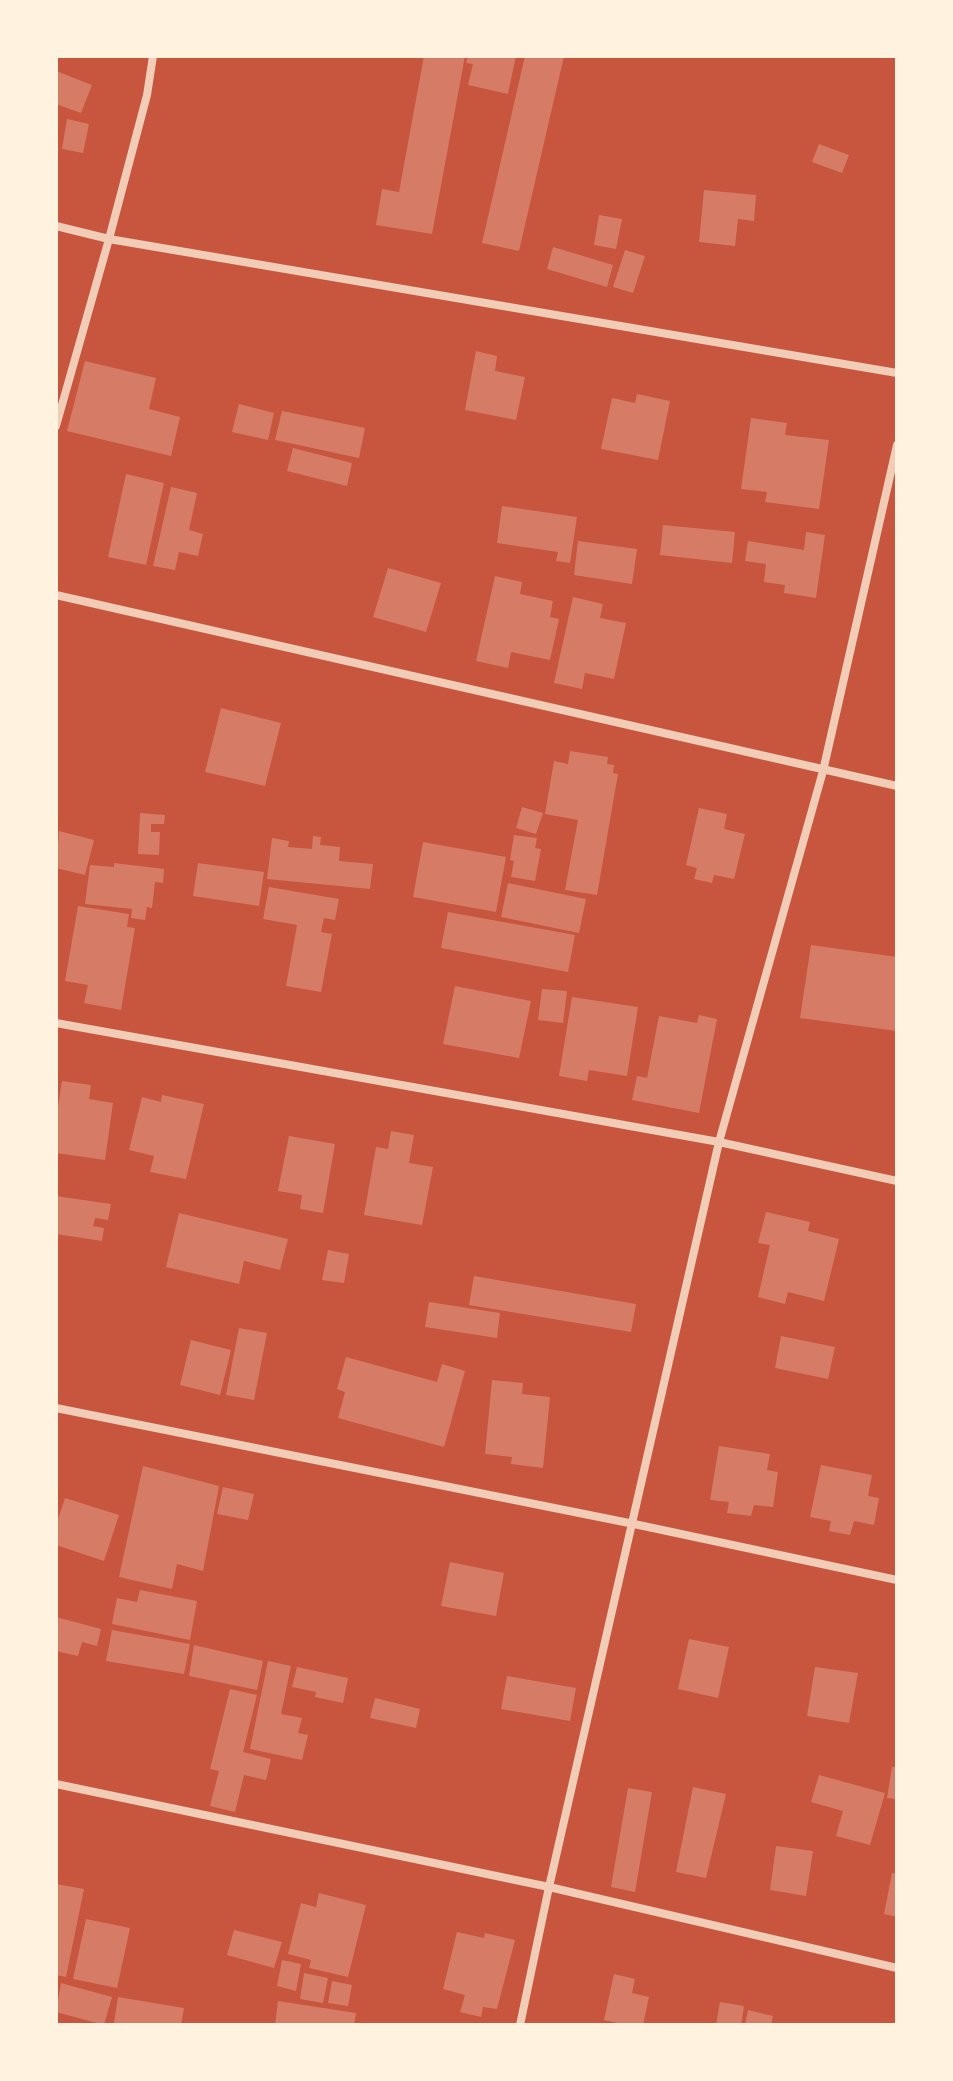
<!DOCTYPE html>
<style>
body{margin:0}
#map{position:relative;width:953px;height:2081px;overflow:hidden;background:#c8553d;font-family:"Varela Round",sans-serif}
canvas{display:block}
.frame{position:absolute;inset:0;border:58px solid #fff3e0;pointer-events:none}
</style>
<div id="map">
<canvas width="953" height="2081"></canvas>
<div class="frame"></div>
</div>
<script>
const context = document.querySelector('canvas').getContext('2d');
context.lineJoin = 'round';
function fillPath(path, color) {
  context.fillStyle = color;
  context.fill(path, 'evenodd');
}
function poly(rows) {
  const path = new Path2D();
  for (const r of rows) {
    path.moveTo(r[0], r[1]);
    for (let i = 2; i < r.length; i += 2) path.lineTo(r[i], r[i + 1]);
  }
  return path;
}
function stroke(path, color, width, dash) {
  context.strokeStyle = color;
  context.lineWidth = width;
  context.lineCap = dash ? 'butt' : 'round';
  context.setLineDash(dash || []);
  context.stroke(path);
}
fillPath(poly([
 [424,56,465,56,432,234,376,225,382,189,399,192],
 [468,56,516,56,508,94,468,85,473,64,466,63],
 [525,56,564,56,519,251,482,243],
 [56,71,92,85,81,113,56,104],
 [67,119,89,124,83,153,62,149],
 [819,144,849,155,842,173,812,162],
 [704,190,756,195,754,221,738,219,735,246,699,242],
 [599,215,622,219,616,249,594,245],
 [553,247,613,265,607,287,547,269],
 [625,250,645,256,633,293,613,287],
 [476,351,497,356,495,371,525,377,516,420,465,410],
 [85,361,156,378,149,409,180,417,171,456,67,431],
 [637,394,670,401,658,460,601,449,612,398,635,403],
 [239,404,274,413,268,440,232,432],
 [282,411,365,428,359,458,275,440],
 [751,418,787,423,785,435,829,440,819,509,765,502,767,492,741,489],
 [293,448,352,463,347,486,287,471],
 [126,474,164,483,146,565,108,557],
 [171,487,197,493,189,530,203,534,198,556,179,552,175,570,153,566],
 [502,506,577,517,570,563,556,561,558,552,497,543],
 [663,525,735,532,732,563,660,555],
 [806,532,825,535,816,598,784,593,785,585,764,582,766,564,745,561,748,541,804,550],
 [578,541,637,549,632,584,574,575],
 [388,568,441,583,426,632,373,617],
 [495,576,522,582,520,594,553,601,550,617,559,619,550,660,511,652,508,668,476,661],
 [573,597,603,604,600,618,626,623,614,679,585,673,582,689,554,683],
 [221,708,281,723,265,786,205,772],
 [570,751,608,757,607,764,614,765,613,773,618,774,597,895,565,890,578,820,545,814,554,761,568,764],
 [522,807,543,813,536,834,516,828],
 [699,808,727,814,724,829,745,834,734,879,714,875,712,883,694,879,697,868,686,865],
 [140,813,165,815,164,824,151,824,151,832,160,832,159,855,138,854],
 [59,831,94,840,85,875,56,868],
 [514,835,537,838,535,848,541,849,535,881,511,877,514,861,510,860],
 [313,836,321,837,320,845,340,847,339,861,373,864,370,889,267,879,272,838,289,841,288,847,312,849],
 [423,842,506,857,496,912,413,897],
 [114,863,164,869,163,883,155,882,152,908,147,907,145,920,131,918,132,909,85,904,90,865,114,867],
 [198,863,264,872,259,906,193,896],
 [508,883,586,899,579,933,501,917],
 [269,887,339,899,335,920,324,918,321,932,332,934,321,992,286,986,297,925,263,919],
 [78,906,129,914,127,927,135,928,121,1010,84,1003,88,985,65,981],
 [448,912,575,935,568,972,441,948],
 [811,945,897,957,897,1031,800,1018],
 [455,986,531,1001,519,1058,443,1044],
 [542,989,567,991,563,1023,538,1020],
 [572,997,638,1007,627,1076,589,1070,587,1081,559,1076],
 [699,1015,717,1019,699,1113,632,1100,637,1076,647,1078,659,1016,697,1023],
 [62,1081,91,1085,89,1099,113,1103,105,1160,56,1153,56,1119],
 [162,1095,204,1104,186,1179,150,1172,154,1156,129,1150,142,1097,161,1102],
 [391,1131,414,1135,409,1163,433,1167,422,1225,364,1215,376,1147,388,1149],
 [289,1136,335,1144,323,1213,300,1209,302,1195,278,1191],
 [56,1196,111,1204,108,1220,95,1218,93,1226,104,1228,102,1241,56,1234],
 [766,1212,810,1222,808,1231,839,1239,824,1301,788,1292,785,1304,758,1297,770,1245,758,1243],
 [179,1213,288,1239,280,1270,244,1261,239,1284,166,1267],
 [328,1250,349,1254,344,1283,322,1280],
 [474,1276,636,1304,631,1332,469,1305],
 [429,1302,500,1313,497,1338,425,1327],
 [239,1328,267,1333,254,1400,226,1395],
 [781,1336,835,1347,828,1379,775,1368],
 [191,1340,231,1350,220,1395,180,1385],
 [346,1357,437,1382,442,1364,465,1371,444,1447,338,1418,345,1392,337,1389],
 [492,1380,523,1383,522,1394,550,1397,543,1468,511,1464,512,1457,485,1454],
 [719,1446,770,1454,767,1470,778,1472,773,1507,754,1505,751,1516,727,1513,729,1502,710,1500],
 [821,1465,872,1475,868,1496,879,1498,874,1525,854,1521,850,1535,829,1531,831,1521,810,1517],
 [143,1466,219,1486,203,1571,177,1564,172,1589,119,1577],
 [223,1487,254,1494,248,1520,217,1514],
 [65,1498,119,1515,104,1561,56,1545,56,1525],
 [450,1562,504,1573,496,1616,441,1606],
 [140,1590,197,1601,190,1640,112,1624,117,1598,137,1602],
 [56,1617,101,1629,97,1646,82,1642,78,1656,56,1651],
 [112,1630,190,1644,184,1674,106,1661],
 [689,1639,729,1647,718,1698,678,1689],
 [194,1645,263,1661,257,1690,189,1676],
 [268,1661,291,1666,281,1714,302,1718,298,1733,308,1735,302,1760,250,1749],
 [297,1667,348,1678,343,1703,315,1697,316,1692,292,1687],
 [815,1667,858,1673,849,1723,807,1716],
 [507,1676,576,1688,570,1721,501,1709],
 [230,1689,257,1695,243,1752,271,1759,266,1780,244,1775,235,1812,210,1806,219,1771,210,1769],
 [375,1698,420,1709,416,1728,370,1718],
 [892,1767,897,1767,897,1799,887,1798],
 [819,1775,885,1793,870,1845,836,1836,843,1811,811,1802],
 [693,1787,726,1794,706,1878,676,1872],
 [628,1788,652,1792,635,1892,611,1887],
 [776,1846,813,1851,806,1896,770,1890],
 [892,1873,897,1874,897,1917,884,1914],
 [56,1884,84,1889,66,1977,56,1975],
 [319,1893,366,1905,348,1977,309,1968,311,1960,288,1954,301,1903,316,1907],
 [86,1919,130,1928,117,1988,73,1979],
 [234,1930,282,1942,274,1968,227,1955],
 [457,1932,484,1938,485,1933,515,1940,497,2009,483,2007,481,2017,460,2012,465,1995,443,1989],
 [282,1960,301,1964,296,1991,277,1986],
 [304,1973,328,1978,323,2003,300,1999],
 [614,1974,635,1979,632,1993,649,1997,643,2025,626,2025,604,2020],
 [332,1981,352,1985,348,2006,328,2003],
 [61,1983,112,1997,104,2025,56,2012],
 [118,1997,184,2008,181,2025,114,2023],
 [278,2001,356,2013,354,2025,275,2025],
 [720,2002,744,2006,741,2025,716,2025],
 [748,2010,773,2016,771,2025,745,2025]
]), '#d67c66');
stroke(poly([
 [56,226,109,239,897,373],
 [56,426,109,239,147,95,153,56],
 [56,595,897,786],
 [56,1023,719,1142,897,1181],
 [56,1408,634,1524,897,1580],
 [56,1784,549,1887,897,1968],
 [520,2025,549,1887,719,1142,823,771,897,445]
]), '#f1ccb7', 8);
</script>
